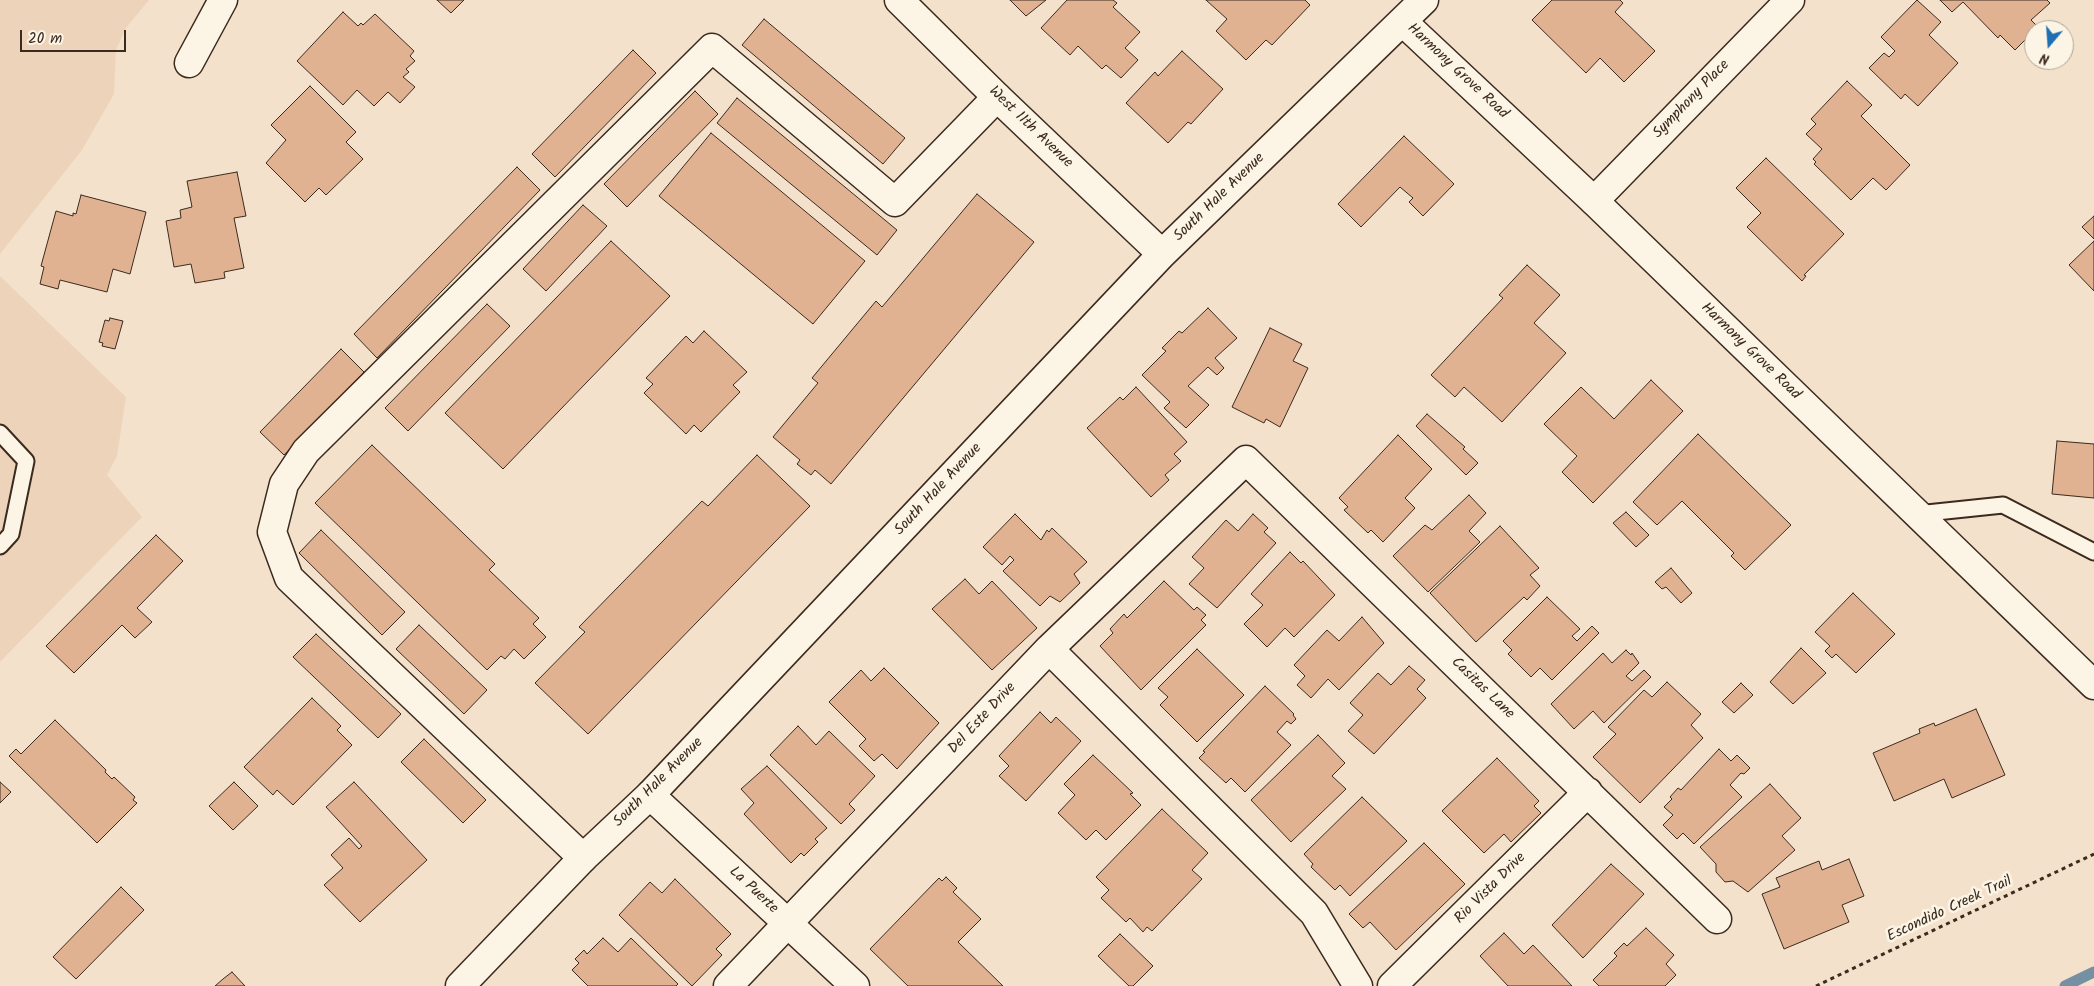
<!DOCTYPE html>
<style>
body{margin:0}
#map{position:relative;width:2094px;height:986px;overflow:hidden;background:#f4e1cc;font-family:Kalam,sans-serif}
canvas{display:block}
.north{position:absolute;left:2024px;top:20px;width:50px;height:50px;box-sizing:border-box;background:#fcf5e5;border:1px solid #afa495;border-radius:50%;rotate:198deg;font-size:14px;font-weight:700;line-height:20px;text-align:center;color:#3b2a1e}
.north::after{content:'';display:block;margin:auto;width:18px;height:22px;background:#1f6fb2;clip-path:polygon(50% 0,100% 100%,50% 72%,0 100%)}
.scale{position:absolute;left:20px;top:30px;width:106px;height:22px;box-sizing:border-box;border:2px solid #3b2a1e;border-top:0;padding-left:6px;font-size:15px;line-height:18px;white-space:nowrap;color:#3b2a1e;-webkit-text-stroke:4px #fcf5e5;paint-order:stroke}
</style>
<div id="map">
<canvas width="2094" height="986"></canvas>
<div class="north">N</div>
<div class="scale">20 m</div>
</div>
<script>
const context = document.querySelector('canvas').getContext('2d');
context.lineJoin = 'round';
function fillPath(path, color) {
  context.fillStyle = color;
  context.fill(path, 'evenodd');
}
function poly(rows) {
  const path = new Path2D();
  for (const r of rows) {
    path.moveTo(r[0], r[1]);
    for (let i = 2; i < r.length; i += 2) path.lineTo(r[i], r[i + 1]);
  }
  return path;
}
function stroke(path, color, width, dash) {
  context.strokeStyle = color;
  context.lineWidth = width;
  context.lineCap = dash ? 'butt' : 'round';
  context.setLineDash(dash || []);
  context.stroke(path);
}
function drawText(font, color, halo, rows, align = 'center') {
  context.font = font + ' Kalam,sans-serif';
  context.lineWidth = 5;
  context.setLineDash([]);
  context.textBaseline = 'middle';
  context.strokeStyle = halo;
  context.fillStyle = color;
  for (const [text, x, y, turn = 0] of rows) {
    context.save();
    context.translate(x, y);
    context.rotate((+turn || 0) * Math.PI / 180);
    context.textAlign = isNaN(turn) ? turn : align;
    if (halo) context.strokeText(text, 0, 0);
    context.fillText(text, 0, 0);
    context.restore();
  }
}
fillPath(poly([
 [0,0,149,0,126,28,116,50,114,94,82,150,0,254],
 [0,276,126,397,117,456,107,475,142,517,0,662]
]), '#eed3bb');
stroke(poly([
 [2065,986,2094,972]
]), '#758fa3', 11);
const building = poly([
 [437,0,464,0,451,13,437,0],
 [1010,0,1046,0,1026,16,1010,0],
 [1067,0,1113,0,1117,3,1113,7,1140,32,1125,48,1138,60,1121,78,1106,65,1102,69,1078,46,1070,55,1041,28,1067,0],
 [1206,0,1305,0,1310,5,1272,45,1266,40,1246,60,1216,31,1227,19,1206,0],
 [1552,0,1620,0,1623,3,1615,12,1655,51,1624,82,1600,58,1586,73,1532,20,1552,0],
 [1917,0,1941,22,1929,35,1958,63,1918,106,1905,94,1901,99,1869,68,1884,53,1889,57,1895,51,1881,37,1917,0],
 [1940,0,2047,0,2050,3,2031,20,2038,27,2015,50,2000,35,1998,38,1963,2,1952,12,1940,0],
 [343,12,358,26,361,23,363,25,375,14,414,51,410,56,415,61,406,69,409,72,403,77,415,87,400,103,388,92,374,106,357,90,343,105,297,61,343,12],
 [764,19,905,138,883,164,742,45,764,19],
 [633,50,656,73,555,177,532,154,633,50],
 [1182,51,1223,89,1191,124,1188,122,1168,143,1126,103,1155,72,1158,76,1182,51],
 [1847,81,1872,105,1861,116,1910,165,1886,190,1873,178,1851,200,1814,164,1816,162,1813,159,1822,149,1806,134,1816,124,1811,119,1847,81],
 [310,86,356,132,346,142,363,159,326,195,319,188,305,202,266,163,286,140,271,125,310,86],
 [695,91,718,114,627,207,604,184,695,91],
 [737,98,897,230,877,255,717,123,737,98],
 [711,133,865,261,813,324,659,196,711,133],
 [1404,136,1454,184,1423,216,1409,202,1413,198,1400,187,1361,227,1338,204,1404,136],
 [1766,158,1844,234,1804,275,1806,276,1802,281,1747,227,1761,213,1736,188,1766,158],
 [517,167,540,190,377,358,354,334,517,167],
 [237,172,246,216,234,218,244,268,224,272,225,278,195,283,191,264,174,267,166,221,181,218,180,210,192,207,187,181,237,172],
 [977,194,1034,242,831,484,815,470,811,475,797,464,800,460,773,437,818,383,812,378,876,301,882,307,977,194],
 [81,195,146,212,130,274,113,269,107,292,60,280,58,289,40,284,44,267,41,266,56,211,73,216,73,213,76,214,81,195],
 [583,205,607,226,546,291,523,269,583,205],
 [2094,216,2094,239,2082,227,2094,216],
 [611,241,670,296,503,469,445,413,611,241],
 [2094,241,2094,291,2069,265,2094,241],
 [1527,265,1560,295,1534,323,1566,353,1502,422,1464,387,1455,397,1431,375,1503,298,1499,295,1527,265],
 [487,304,510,326,408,431,385,408,487,304],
 [1208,308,1237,338,1215,358,1224,368,1217,375,1208,367,1188,386,1209,405,1186,428,1164,408,1170,402,1142,375,1166,351,1162,348,1179,331,1182,333,1208,308],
 [110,318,123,321,115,349,102,346,103,343,99,342,105,320,109,321,110,318],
 [1270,328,1302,344,1293,361,1308,368,1280,427,1266,419,1264,423,1232,407,1270,328],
 [704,331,747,372,733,385,740,392,701,432,694,425,686,434,644,393,653,384,646,378,686,336,693,343,704,331],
 [341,349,364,372,284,455,260,432,341,349],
 [1651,380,1683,411,1593,503,1562,472,1577,456,1544,424,1581,387,1614,419,1651,380],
 [1136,387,1187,442,1174,454,1181,461,1165,475,1169,480,1151,497,1087,428,1120,397,1123,400,1136,387],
 [1427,414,1465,447,1463,449,1478,463,1466,475,1416,426,1427,414],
 [1698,434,1791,525,1745,570,1731,556,1734,553,1682,501,1657,525,1633,502,1698,434],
 [1398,435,1432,469,1405,498,1415,508,1383,542,1371,530,1368,533,1344,510,1348,507,1339,498,1398,435],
 [2057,441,2094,444,2094,498,2052,494,2057,441],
 [372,445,495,564,489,570,539,618,533,624,546,637,524,659,514,649,505,659,501,656,487,670,315,503,372,445],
 [757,455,810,506,588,734,535,683,585,632,579,627,702,501,708,506,757,455],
 [1469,495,1486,513,1469,531,1480,542,1428,592,1393,556,1425,525,1432,530,1469,495],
 [1626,512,1649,535,1636,547,1613,523,1626,512],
 [1015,514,1041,540,1047,530,1049,532,1052,528,1087,562,1074,574,1080,583,1060,602,1050,596,1040,606,1003,571,1014,560,1010,556,1002,565,983,547,1015,514],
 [1253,514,1268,528,1264,532,1276,543,1217,608,1189,584,1204,568,1192,557,1226,520,1238,531,1253,514],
 [1500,526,1539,568,1530,575,1540,586,1527,600,1524,597,1476,642,1430,593,1500,526],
 [321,530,405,612,382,635,299,553,321,530],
 [156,535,183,561,137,608,152,622,135,638,122,625,74,673,46,646,156,535],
 [1290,552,1301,563,1303,561,1335,595,1294,637,1285,628,1267,647,1244,624,1263,605,1251,594,1290,552],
 [1671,568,1692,593,1681,603,1666,587,1662,589,1655,582,1671,568],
 [965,579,979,594,992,581,1037,628,992,670,932,609,965,579],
 [1164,581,1194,610,1197,607,1206,615,1201,620,1206,625,1141,690,1100,646,1113,633,1110,629,1124,614,1127,618,1164,581],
 [1853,593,1895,634,1856,673,1836,654,1832,658,1825,651,1830,646,1815,632,1853,593],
 [1547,597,1580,629,1572,636,1577,641,1592,626,1599,633,1552,680,1540,668,1531,677,1508,654,1512,650,1503,641,1547,597],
 [1362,617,1384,643,1339,690,1328,679,1311,698,1297,685,1305,676,1294,665,1327,630,1339,641,1362,617],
 [419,625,487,690,464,714,396,649,419,625],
 [316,634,401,714,378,738,293,657,316,634],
 [1801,648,1826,673,1793,704,1770,682,1801,648],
 [1197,649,1244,695,1197,742,1160,705,1168,697,1158,688,1197,649],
 [1626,650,1631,655,1632,653,1639,663,1626,676,1632,681,1644,670,1651,677,1604,723,1593,711,1574,729,1551,704,1603,653,1612,663,1626,650],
 [1409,666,1425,680,1417,689,1426,698,1374,754,1348,731,1363,715,1350,703,1378,673,1391,685,1409,666],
 [884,668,939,723,897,769,882,754,874,761,859,746,866,739,829,702,861,670,871,681,884,668],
 [1667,682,1701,714,1691,725,1703,738,1640,803,1593,757,1616,734,1608,727,1644,690,1652,697,1667,682],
 [1741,683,1753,695,1734,713,1722,702,1741,683],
 [1265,686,1294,714,1293,715,1296,719,1291,724,1287,721,1277,732,1291,745,1245,792,1231,778,1226,783,1199,758,1205,752,1203,751,1265,686],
 [312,698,341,726,337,730,352,745,293,805,277,790,273,795,244,767,312,698],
 [1976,709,2005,775,1952,798,1944,779,1894,801,1873,753,1920,733,1919,729,1934,723,1935,726,1976,709],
 [1040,712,1051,723,1056,717,1081,741,1026,801,999,776,1009,766,999,756,1040,712],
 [55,720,106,770,105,772,112,779,114,777,135,797,133,800,137,803,97,843,9,756,16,749,21,754,55,720],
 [798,726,816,745,829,731,875,776,849,804,855,810,841,824,770,755,798,726],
 [1318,735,1345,763,1332,776,1346,789,1291,842,1251,800,1318,735],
 [424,739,486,800,463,823,401,762,424,739],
 [1719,749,1731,761,1737,755,1750,768,1744,774,1741,773,1730,785,1742,797,1694,844,1683,833,1677,839,1663,825,1673,815,1664,807,1672,799,1670,797,1678,788,1681,790,1719,749],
 [1093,755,1133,793,1130,794,1141,805,1106,840,1096,830,1086,840,1058,813,1075,795,1064,784,1093,755],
 [1497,758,1539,801,1534,806,1541,813,1511,842,1504,834,1484,853,1442,811,1497,758],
 [767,766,827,828,815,839,818,842,804,856,801,853,791,863,744,814,754,803,741,789,767,766],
 [0,782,11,792,0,803,0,782],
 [234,782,258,806,233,830,209,806,234,782],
 [354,782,427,860,360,922,324,885,343,868,331,855,349,838,359,849,362,846,326,807,354,782],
 [1770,784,1801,818,1782,836,1795,850,1748,892,1733,881,1725,882,1716,872,1716,864,1700,847,1770,784],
 [1362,797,1407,841,1350,896,1340,885,1335,890,1311,867,1313,864,1304,854,1362,797],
 [1162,809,1208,853,1192,870,1202,879,1152,931,1147,927,1143,932,1130,918,1126,922,1101,898,1109,890,1096,877,1162,809],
 [1424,843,1465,884,1396,950,1370,922,1363,928,1349,914,1424,843],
 [1849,859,1864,896,1842,905,1849,922,1784,949,1762,894,1780,887,1776,878,1819,861,1822,870,1849,859],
 [1611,864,1644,894,1583,958,1552,925,1611,864],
 [946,877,957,888,953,892,981,919,958,942,1003,986,908,986,870,949,939,878,942,881,946,877],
 [675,879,731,934,716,949,722,955,692,986,619,915,650,882,662,893,675,879],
 [121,887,144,910,76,979,53,957,121,887],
 [1646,928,1674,955,1666,964,1676,975,1665,986,1599,986,1593,980,1617,956,1614,953,1624,943,1627,946,1646,928],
 [1504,933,1524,954,1533,945,1572,986,1508,986,1480,956,1504,933],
 [1120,934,1153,966,1133,986,1129,986,1098,956,1120,934],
 [603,938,618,952,631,938,678,984,676,986,588,986,572,970,579,963,575,959,584,950,587,954,603,938],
 [232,972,245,986,215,986,223,979,232,972]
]);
fillPath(building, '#e1b292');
stroke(building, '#3b2a1e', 1);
const service = poly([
 [0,433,26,461,11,534,0,546],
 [1917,514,2003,505,2094,552]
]);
const minor = poly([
 [189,63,223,0],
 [1594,201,1790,0],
 [1049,649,1314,913,1358,986],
 [650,795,855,986],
 [583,858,289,578,272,532,284,484,306,451,712,48,895,202,997,97],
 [728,986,1049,649,1246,460,1717,919],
 [1392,986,1588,792]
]);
const tertiary = poly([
 [899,0,997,97,1162,254],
 [1403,22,1594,201,2094,685],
 [460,986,583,858,650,795,1162,254,1424,0]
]);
stroke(service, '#3b2a1e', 19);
stroke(minor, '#3b2a1e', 31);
stroke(tertiary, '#3b2a1e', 31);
stroke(poly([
 [1816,986,2094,854]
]), '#3b2a1e', 3, [4, 4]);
stroke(service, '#fcf5e5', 15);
stroke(minor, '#fcf5e5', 28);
stroke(tertiary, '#fcf5e5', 28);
drawText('15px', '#3b2a1e', '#fcf5e5', [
 ["Harmony Grove Road",1457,72,43],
 ["Symphony Place",1692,100,-46],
 ["West 11th Avenue",1030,128,44],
 ["South Hale Avenue",1220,198,-44],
 ["Harmony Grove Road",1750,352,44],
 ["South Hale Avenue",939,490,-47],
 ["Casitas Lane",1482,689,44],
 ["Del Este Drive",983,719,-47],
 ["South Hale Avenue",659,783,-45],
 ["Rio Vista Drive",1491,889,-45],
 ["La Puerte",753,891,43],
 ["Escondido Creek Trail",1950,910,-25]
]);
</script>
